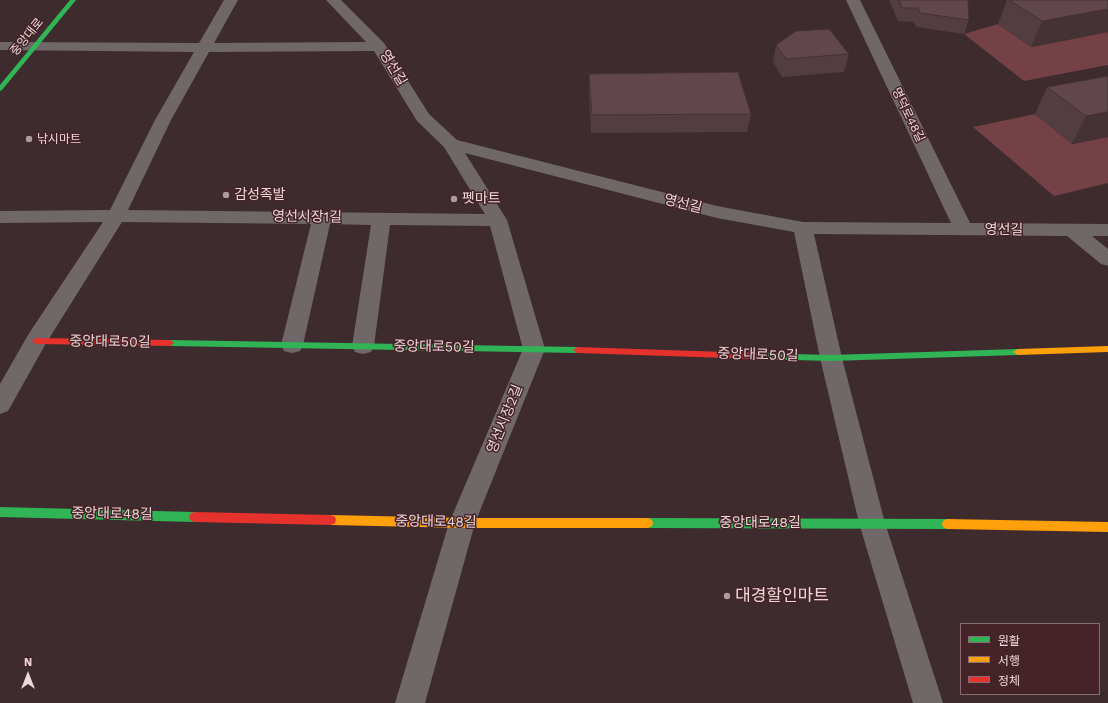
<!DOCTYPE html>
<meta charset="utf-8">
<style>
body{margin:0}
#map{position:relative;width:1108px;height:703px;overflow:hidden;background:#3d2b2e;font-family:"Work Sans","Noto Sans KR",sans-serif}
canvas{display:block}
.legend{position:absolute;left:960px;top:623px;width:140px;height:72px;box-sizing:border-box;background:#442428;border:1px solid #886c6f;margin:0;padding:5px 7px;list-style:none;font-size:12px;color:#edd7d9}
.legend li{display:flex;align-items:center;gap:8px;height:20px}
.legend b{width:20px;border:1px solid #886c6f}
.north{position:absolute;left:8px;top:655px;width:40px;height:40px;-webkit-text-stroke:3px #442428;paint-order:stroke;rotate:0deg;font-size:11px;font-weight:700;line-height:16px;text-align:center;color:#edd7d9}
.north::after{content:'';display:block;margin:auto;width:14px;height:18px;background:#edd7d9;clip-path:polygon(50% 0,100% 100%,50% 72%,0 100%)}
</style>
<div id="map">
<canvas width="1108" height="703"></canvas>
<ul class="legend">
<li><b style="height:5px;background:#30b455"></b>원활</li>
<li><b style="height:5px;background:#ff9f0a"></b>서행</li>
<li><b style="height:5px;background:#e5322d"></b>정체</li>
</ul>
<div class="north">N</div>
</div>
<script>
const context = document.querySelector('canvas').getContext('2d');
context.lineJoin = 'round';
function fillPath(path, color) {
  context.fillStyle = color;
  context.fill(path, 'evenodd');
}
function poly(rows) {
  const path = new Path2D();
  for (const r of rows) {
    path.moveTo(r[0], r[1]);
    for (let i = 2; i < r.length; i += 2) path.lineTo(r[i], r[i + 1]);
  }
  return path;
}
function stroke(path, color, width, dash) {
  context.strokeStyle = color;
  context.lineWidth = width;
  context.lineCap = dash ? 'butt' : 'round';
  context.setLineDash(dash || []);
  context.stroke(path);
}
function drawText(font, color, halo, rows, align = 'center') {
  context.font = font + ' "Work Sans","Noto Sans KR",sans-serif';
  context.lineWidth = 3;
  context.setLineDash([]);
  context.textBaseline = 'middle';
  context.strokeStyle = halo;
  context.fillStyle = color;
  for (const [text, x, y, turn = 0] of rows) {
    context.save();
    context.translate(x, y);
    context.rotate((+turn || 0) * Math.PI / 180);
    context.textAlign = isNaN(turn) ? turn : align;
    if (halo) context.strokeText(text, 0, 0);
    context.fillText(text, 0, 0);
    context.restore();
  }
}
fillPath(poly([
 [998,24,1031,47,1108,32,1108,65,1024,81,964,34],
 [1035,114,1072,144,1108,137,1108,183,1054,196,973,127]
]), '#744147');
fillPath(poly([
 [224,0,238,0,214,43,366,42,326,0,341,0,384,43,429,114,457,140,717,206,803,222,951,223,846,0,860,0,970,223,1108,224,1108,236,1092,236,1108,249,1108,266,1101,264,1067,236,814,234,842,358,885,523,943,703,913,703,859,523,820,358,794,232,717,218,465,153,507,220,545,349,475,523,425,703,395,703,449,523,523,349,490,226,390,225,374,346,371,352,363,354,355,352,352,346,371,225,330,224,303,345,300,351,292,353,284,351,281,345,311,224,122,222,45,345,8,411,0,414,0,384,28,335,103,222,0,223,0,211,110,210,155,120,194,52,0,50,0,42,199,43,224,0],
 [374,51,417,121,444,147,485,214,128,210,171,120,209,52,374,51]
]), '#706769');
fillPath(poly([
 [70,0,76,0,2,90,0,91,0,85,70,0],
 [170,340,577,347,581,350,577,353,170,346,166,343,170,340],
 [1018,349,1023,352,1018,355,831,361,756,359,751,356,756,353,831,355,1018,349],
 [0,507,194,512,198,514,199,517,198,520,194,522,0,517,0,507],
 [648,518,947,519,951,521,952,524,951,527,947,529,648,528,644,526,643,523,644,520,648,518]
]), '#30b455');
fillPath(poly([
 [1108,346,1108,352,1018,355,1013,352,1018,349,1108,346],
 [331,515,462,518,648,518,652,520,653,523,652,526,648,528,462,528,331,525,327,523,326,520,327,517,331,515],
 [947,519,1108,522,1108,532,947,529,943,527,942,524,943,521,947,519]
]), '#ff9f0a');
fillPath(poly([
 [36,338,170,340,174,343,170,346,36,344,32,341,36,338],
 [577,347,756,353,761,356,756,359,577,353,573,350,577,347],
 [194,512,331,515,335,517,336,520,335,523,331,525,194,522,190,520,189,517,190,514,194,512]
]), '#e5322d');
fillPath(poly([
 [889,0,968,0,969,20,964,34,916,27,914,22,898,21],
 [1007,0,1108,0,1108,32,1031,47,998,24],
 [776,45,849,54,844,72,782,77,773,62],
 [589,74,751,114,747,132,591,133,589,92],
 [1108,76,1072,144,1035,114,1047,87]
]), '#533d40');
fillPath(poly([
 [1108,9,1108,32,1031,47,1042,21],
 [1108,112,1108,137,1072,144,1086,116]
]), '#443234');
const building = poly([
 [899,0,968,0,969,20,920,13,918,8,902,8,899,0],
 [1009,0,1108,0,1108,9,1042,21,1009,0],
 [829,29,849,54,786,59,776,45,796,31,829,29],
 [738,72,751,114,592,115,589,74,738,72],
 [1108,76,1108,112,1086,116,1047,87,1108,76]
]);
fillPath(building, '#61474b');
stroke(building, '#443234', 1);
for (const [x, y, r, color] of [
 [29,139,4,"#af9b9d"],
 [226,195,4,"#af9b9d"],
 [454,199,4,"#af9b9d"],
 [727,596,4,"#af9b9d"]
]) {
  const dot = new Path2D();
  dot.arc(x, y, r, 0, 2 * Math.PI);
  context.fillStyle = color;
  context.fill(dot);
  stroke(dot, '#442428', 1.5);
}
drawText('12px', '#edd7d9', '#442428', [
 ["중앙대로",27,37,-51],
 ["명덕로48길",908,115,64]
]);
drawText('12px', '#edd7d9', '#442428', [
 ["낚시마트",37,139]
], 'left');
drawText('14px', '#edd7d9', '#442428', [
 ["영선길",393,68,59],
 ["영선길",683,204,14],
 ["영선시장1길",307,217,1],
 ["영선길",1004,230,1],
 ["중앙대로50길",110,342,1],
 ["중앙대로50길",434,347,1],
 ["중앙대로50길",758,355,2],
 ["영선시장2길",505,419,-68],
 ["중앙대로48길",112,514,1],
 ["중앙대로48길",436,522,1],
 ["중앙대로48길",760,523]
]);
drawText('14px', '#edd7d9', '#442428', [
 ["감성족발",234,195],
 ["펫마트",462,199]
], 'left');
drawText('17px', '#edd7d9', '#442428', [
 ["대경할인마트",735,596]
], 'left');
</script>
